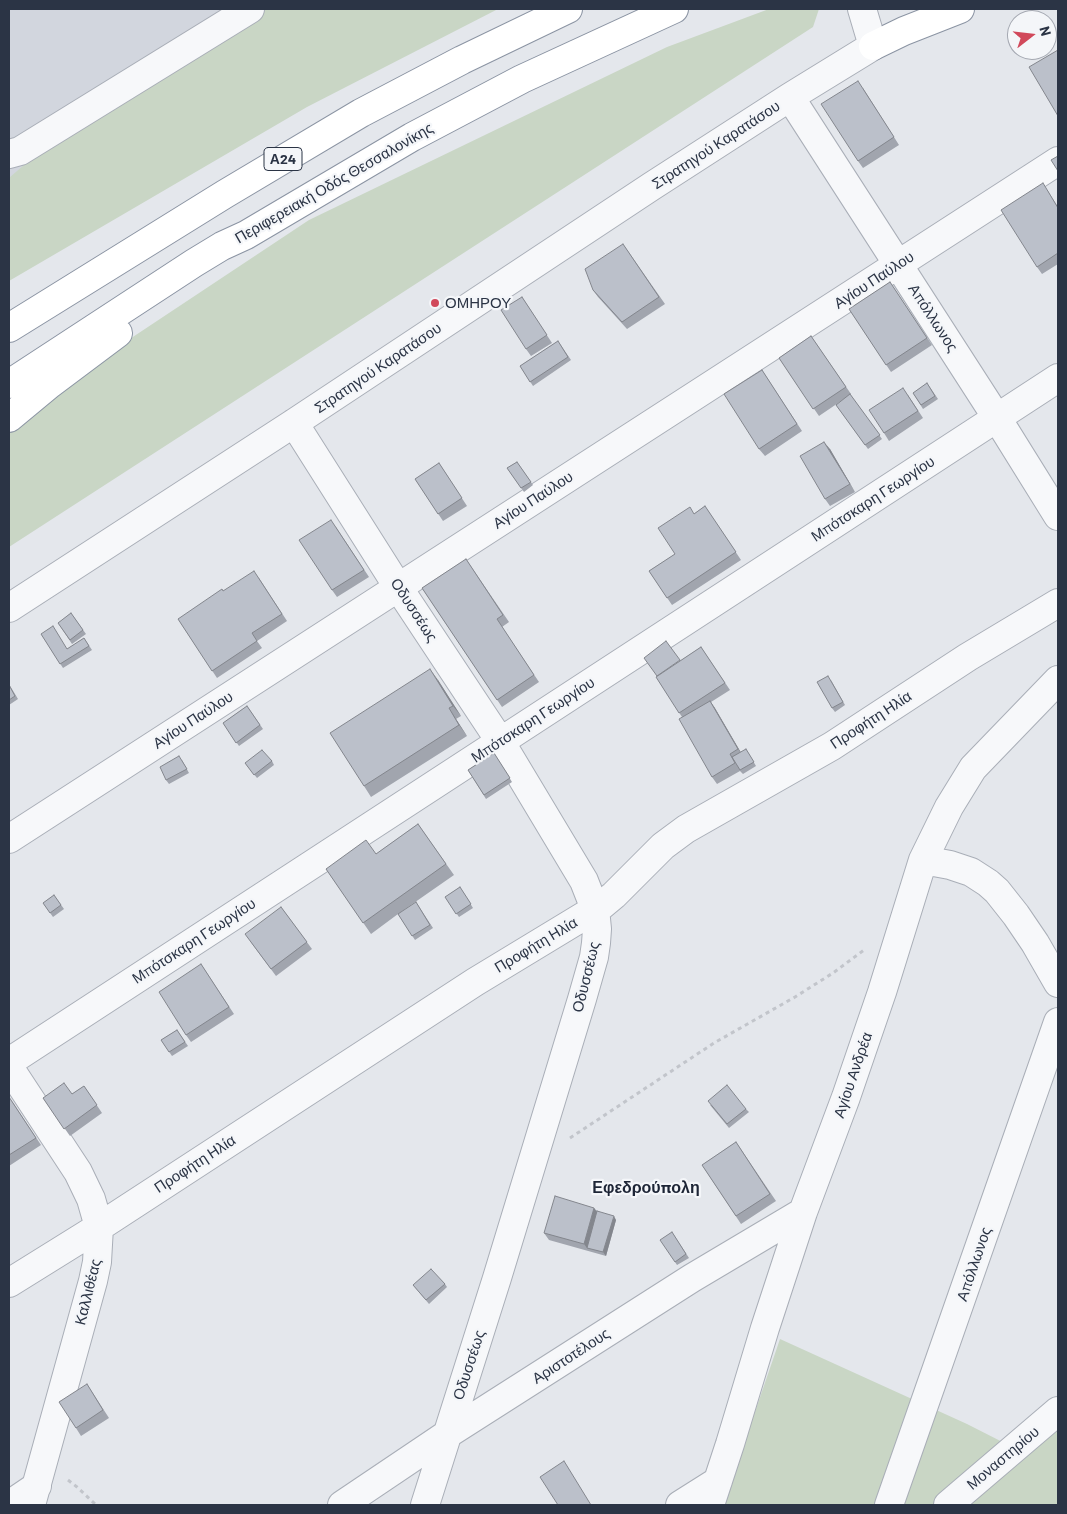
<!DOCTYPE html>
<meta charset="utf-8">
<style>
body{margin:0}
#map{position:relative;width:1067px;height:1514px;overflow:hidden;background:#e4e7ec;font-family:Barlow,sans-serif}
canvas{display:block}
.frame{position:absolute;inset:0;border:10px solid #2b3445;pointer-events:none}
.north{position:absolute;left:1007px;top:10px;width:50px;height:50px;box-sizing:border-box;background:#f4f6f9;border:1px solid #a4a8b1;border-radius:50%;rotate:74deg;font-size:14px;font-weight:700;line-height:20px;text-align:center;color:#2b3445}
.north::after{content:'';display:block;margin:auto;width:18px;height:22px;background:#d1495b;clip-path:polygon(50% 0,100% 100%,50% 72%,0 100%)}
</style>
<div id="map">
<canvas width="1067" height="1514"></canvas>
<div class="frame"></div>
<div class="north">N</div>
</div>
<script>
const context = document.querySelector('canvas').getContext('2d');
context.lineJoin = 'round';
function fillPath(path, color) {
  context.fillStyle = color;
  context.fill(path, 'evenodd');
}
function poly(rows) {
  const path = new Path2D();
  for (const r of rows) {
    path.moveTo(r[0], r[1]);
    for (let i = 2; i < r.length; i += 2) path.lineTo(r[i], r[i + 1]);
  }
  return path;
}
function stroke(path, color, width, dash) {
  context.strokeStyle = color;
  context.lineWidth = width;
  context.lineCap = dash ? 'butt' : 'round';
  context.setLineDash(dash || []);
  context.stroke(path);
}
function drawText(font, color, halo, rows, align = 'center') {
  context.font = font + ' Barlow,sans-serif';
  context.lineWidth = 4.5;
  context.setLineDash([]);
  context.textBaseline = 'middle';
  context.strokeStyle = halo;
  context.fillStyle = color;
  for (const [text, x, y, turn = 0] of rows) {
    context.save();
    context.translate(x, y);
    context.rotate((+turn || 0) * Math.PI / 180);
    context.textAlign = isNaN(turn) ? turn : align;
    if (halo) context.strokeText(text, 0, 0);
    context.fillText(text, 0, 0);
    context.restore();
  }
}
fillPath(poly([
 [9,9,337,9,9,214]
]), '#d2d6de');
fillPath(poly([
 [259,9,498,9,307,107,9,281,9,178,113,88],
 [769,9,819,9,813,27,9,547,9,421,47,394,309,220,667,47],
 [780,1339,967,1424,1028,1455,1058,1429,1058,1505,723,1505]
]), '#c9d6c5');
const minor = poly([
 [790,97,997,418,1058,516],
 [9,154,20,151,250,9],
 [294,423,398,587,500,741,584,881,595,909,597,929,596,943,594,957,582,999,497,1278,425,1505],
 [9,608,294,423,652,186,790,97,873,46,862,9],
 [9,839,1058,161],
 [923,860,950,865,971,872,988,883,997,891,1016,915,1035,943,1058,983],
 [9,1062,1058,378],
 [9,1067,78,1172,91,1199,99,1227,97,1262,93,1281,31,1505],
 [9,1283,99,1227,475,982,602,905,614,895,663,846,686,829,832,746,968,657,1058,603],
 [9,1505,37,1486],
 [342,1505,446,1435,692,1278,803,1212],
 [680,1505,718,1481],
 [710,1505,730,1444,765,1328,803,1212,846,1097,882,992,923,860,949,807,973,768,1058,680],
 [889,1505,1058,1022],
 [948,1505,1058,1411]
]);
const highway = poly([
 [873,46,904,31,960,9],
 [9,328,225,194,361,113,462,60,568,9],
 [9,384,194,263,222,246,246,235,412,137,522,79,674,9],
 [9,418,50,384,118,333]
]);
stroke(minor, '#a9aeb7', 30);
stroke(highway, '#8b94a3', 30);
stroke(poly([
 [570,1138,714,1043,795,997,833,973,864,950],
 [68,1480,77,1487,96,1505]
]), '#c2c5cb', 3, [4, 4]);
stroke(minor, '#f7f8fa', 28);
stroke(highway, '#fff', 28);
fillPath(poly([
 [863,88,899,145,863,168,858,161],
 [1048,191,1058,207,1058,264,1042,274,1037,267],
 [623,244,665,304,627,329,598,297,593,290],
 [890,282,932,345,891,372,849,309],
 [522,297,552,343,531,356,526,349],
 [811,336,851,394,850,394,882,439,868,449,836,405,847,397,819,416,779,358],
 [558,341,571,360,533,386,520,366],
 [762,370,802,431,765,456,759,449],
 [927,383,938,399,923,409,913,393],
 [908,395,923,418,889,441,884,433],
 [830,449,855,492,830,506,825,499],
 [517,462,533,485,524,492,507,468],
 [439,463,467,506,443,521,415,479],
 [705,506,741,560,672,605,649,571,675,554,695,513],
 [336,527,369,577,337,597,332,590],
 [466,559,509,622,502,627,539,682,502,707,422,588],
 [259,578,287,621,257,641,262,648,217,678,178,619,224,591],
 [71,613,86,634,72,644,58,623],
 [41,634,67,649,84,638,92,650,63,668],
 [701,647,730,690,711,702,741,753,746,749,756,766,743,774,740,771,717,784,712,777,682,717,656,677],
 [438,680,461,716,456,719,467,736,371,797,364,786],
 [831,680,845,705,835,712,832,708],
 [9,684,18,699,9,705],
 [247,706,263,729,239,746,223,723],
 [494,753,512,782,486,799,468,770],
 [182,760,189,773,169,784,166,780],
 [272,761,274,765,257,778,245,763],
 [418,824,454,875,398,914,416,902,433,928,415,940,398,914,371,934,326,869,376,854],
 [460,887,473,908,459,917,445,897],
 [54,895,64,909,53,917,43,903],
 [281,907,312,949,276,976,250,941],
 [201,964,234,1014,191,1042,186,1035],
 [177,1030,188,1046,172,1056,161,1040],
 [84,1086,102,1113,70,1136,43,1098,72,1094],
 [9,1097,14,1104,41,1145,9,1166],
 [710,1105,746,1109,749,1112,729,1128],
 [736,1142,776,1201,741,1224,702,1165],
 [594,1208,597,1211,616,1220,606,1256,549,1240,544,1233],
 [672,1232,689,1258,677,1265,675,1262],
 [445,1284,447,1287,429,1304,413,1285],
 [87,1384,109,1418,81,1436,76,1428]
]), '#a1a5ae');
fillPath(poly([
 [824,442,830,449,855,492,850,484],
 [430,669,438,680,461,716,453,706],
 [710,701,715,708,743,756,738,749],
 [449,708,456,719,467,736,459,725],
 [594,1208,599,1215,587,1248,584,1244],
 [614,1216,616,1220,606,1256,603,1252]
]), '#83868d');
const building = poly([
 [1058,50,1058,116,1029,67,1058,50],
 [858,81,894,137,858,161,821,104,858,81],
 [1058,156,1058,171,1051,160,1058,156],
 [1043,183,1058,208,1058,253,1037,267,1001,210,1043,183],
 [623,244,659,297,622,322,593,290,585,269,623,244],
 [890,282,927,338,886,365,849,309,890,282],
 [522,297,547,335,526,349,501,310,522,297],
 [811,336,846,387,813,409,779,358,811,336],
 [558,341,568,357,530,382,520,366,558,341],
 [762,370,797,424,759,449,724,394,762,370],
 [927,383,935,396,921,405,913,393,927,383],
 [903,388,918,411,884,433,869,410,903,388],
 [850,394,880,435,865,445,836,405,850,394],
 [824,442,850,484,825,499,800,456,824,442],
 [517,462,531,482,521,488,507,468,517,462],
 [439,463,462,498,438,514,415,479,439,463],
 [705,506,736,552,667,598,649,571,675,554,658,528,690,507,694,514,705,506],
 [331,520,364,570,332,590,299,540,331,520],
 [466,559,503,615,497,619,534,675,497,700,422,588,466,559],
 [254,571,282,614,252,633,257,641,212,671,178,619,222,589,223,591,254,571],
 [71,613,83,630,70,640,58,623,71,613],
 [53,626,67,649,84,638,89,646,60,664,41,634,53,626],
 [666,641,680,660,657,676,644,658,666,641],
 [701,647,725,683,679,713,656,677,701,647],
 [430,669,453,706,449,708,459,725,364,786,330,733,430,669],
 [828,676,843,702,832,708,817,682,828,676],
 [9,685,15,696,9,700,9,685],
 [710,701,738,749,730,754,735,763,712,777,679,719,710,701],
 [247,706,260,725,236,743,223,723,247,706],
 [746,749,754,762,740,770,732,757,746,749],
 [262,750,272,761,254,775,245,763,262,750],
 [494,753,510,778,484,795,468,770,494,753],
 [179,756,187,769,166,780,160,767,179,756],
 [418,824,446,864,363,923,326,869,366,840,376,854,418,824],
 [460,887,471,904,456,914,445,897,460,887],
 [54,895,61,905,50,913,43,903,54,895],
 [416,902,430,925,412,936,398,914,416,902],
 [281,907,307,942,271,969,245,934,281,907],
 [201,964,229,1007,186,1035,159,992,201,964],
 [177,1030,185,1042,169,1052,161,1040,177,1030],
 [64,1083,72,1094,84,1086,97,1105,64,1129,43,1098,64,1083],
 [727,1085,746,1109,727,1124,708,1101,727,1085],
 [9,1097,36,1138,9,1155,9,1097],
 [736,1142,770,1194,736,1216,702,1165,736,1142],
 [555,1196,594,1208,584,1244,544,1233,555,1196],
 [597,1211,614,1216,603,1252,587,1248,597,1211],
 [672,1232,686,1254,675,1262,660,1240,672,1232],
 [431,1269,445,1284,426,1300,413,1285,431,1269],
 [87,1384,103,1410,76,1428,59,1402,87,1384],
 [564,1461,591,1505,558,1505,540,1477,564,1461]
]);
fillPath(building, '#bbc0ca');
stroke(building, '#83868d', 1);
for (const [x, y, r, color] of [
 [435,303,5,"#d1495b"]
]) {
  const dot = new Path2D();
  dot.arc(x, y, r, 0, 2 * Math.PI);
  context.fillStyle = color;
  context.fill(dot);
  stroke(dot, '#f4f6f9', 2);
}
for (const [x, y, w] of [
 [283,159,38]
]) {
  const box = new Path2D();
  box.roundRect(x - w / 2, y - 11.5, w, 23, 4);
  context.fillStyle = '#f4f6f9';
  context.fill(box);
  stroke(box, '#2b3445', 1);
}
drawText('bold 14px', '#2b3445', null, [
 ["Α24",283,159]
]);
drawText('15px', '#2b3445', '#f4f6f9', [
 ["Στρατηγού Καρατάσου",716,145,-33],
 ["Περιφερειακή Οδός Θεσσαλονίκης",334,183,-30],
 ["Αγίου Παύλου",874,280,-33],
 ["Απόλλωνος",933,318,57],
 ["Στρατηγού Καρατάσου",378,368,-34],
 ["Μπότσκαρη Γεωργίου",873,499,-33],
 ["Αγίου Παύλου",533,500,-33],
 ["Οδυσσέως",414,610,57],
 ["Αγίου Παύλου",193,720,-33],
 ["Μπότσκαρη Γεωργίου",533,720,-33],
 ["Προφήτη Ηλία",871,720,-33],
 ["Μπότσκαρη Γεωργίου",194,941,-33],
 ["Προφήτη Ηλία",536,945,-31],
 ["Οδυσσέως",586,977,-76],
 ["Αγίου Ανδρέα",853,1075,-71],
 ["Προφήτη Ηλία",195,1164,-33],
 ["Απόλλωνος",974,1264,-71],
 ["Καλλιθέας",88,1292,-76],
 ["Αριστοτέλους",571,1356,-33],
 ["Οδυσσέως",469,1365,-72],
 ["Μοναστηρίου",1003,1458,-40]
]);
drawText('15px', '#2b3445', '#f4f6f9', [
 ["ΟΜΗΡΟΥ",445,303]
], 'left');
drawText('bold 16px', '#1d2536', '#f4f6f9', [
 ["Εφεδρούπολη",646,1188]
]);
</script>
